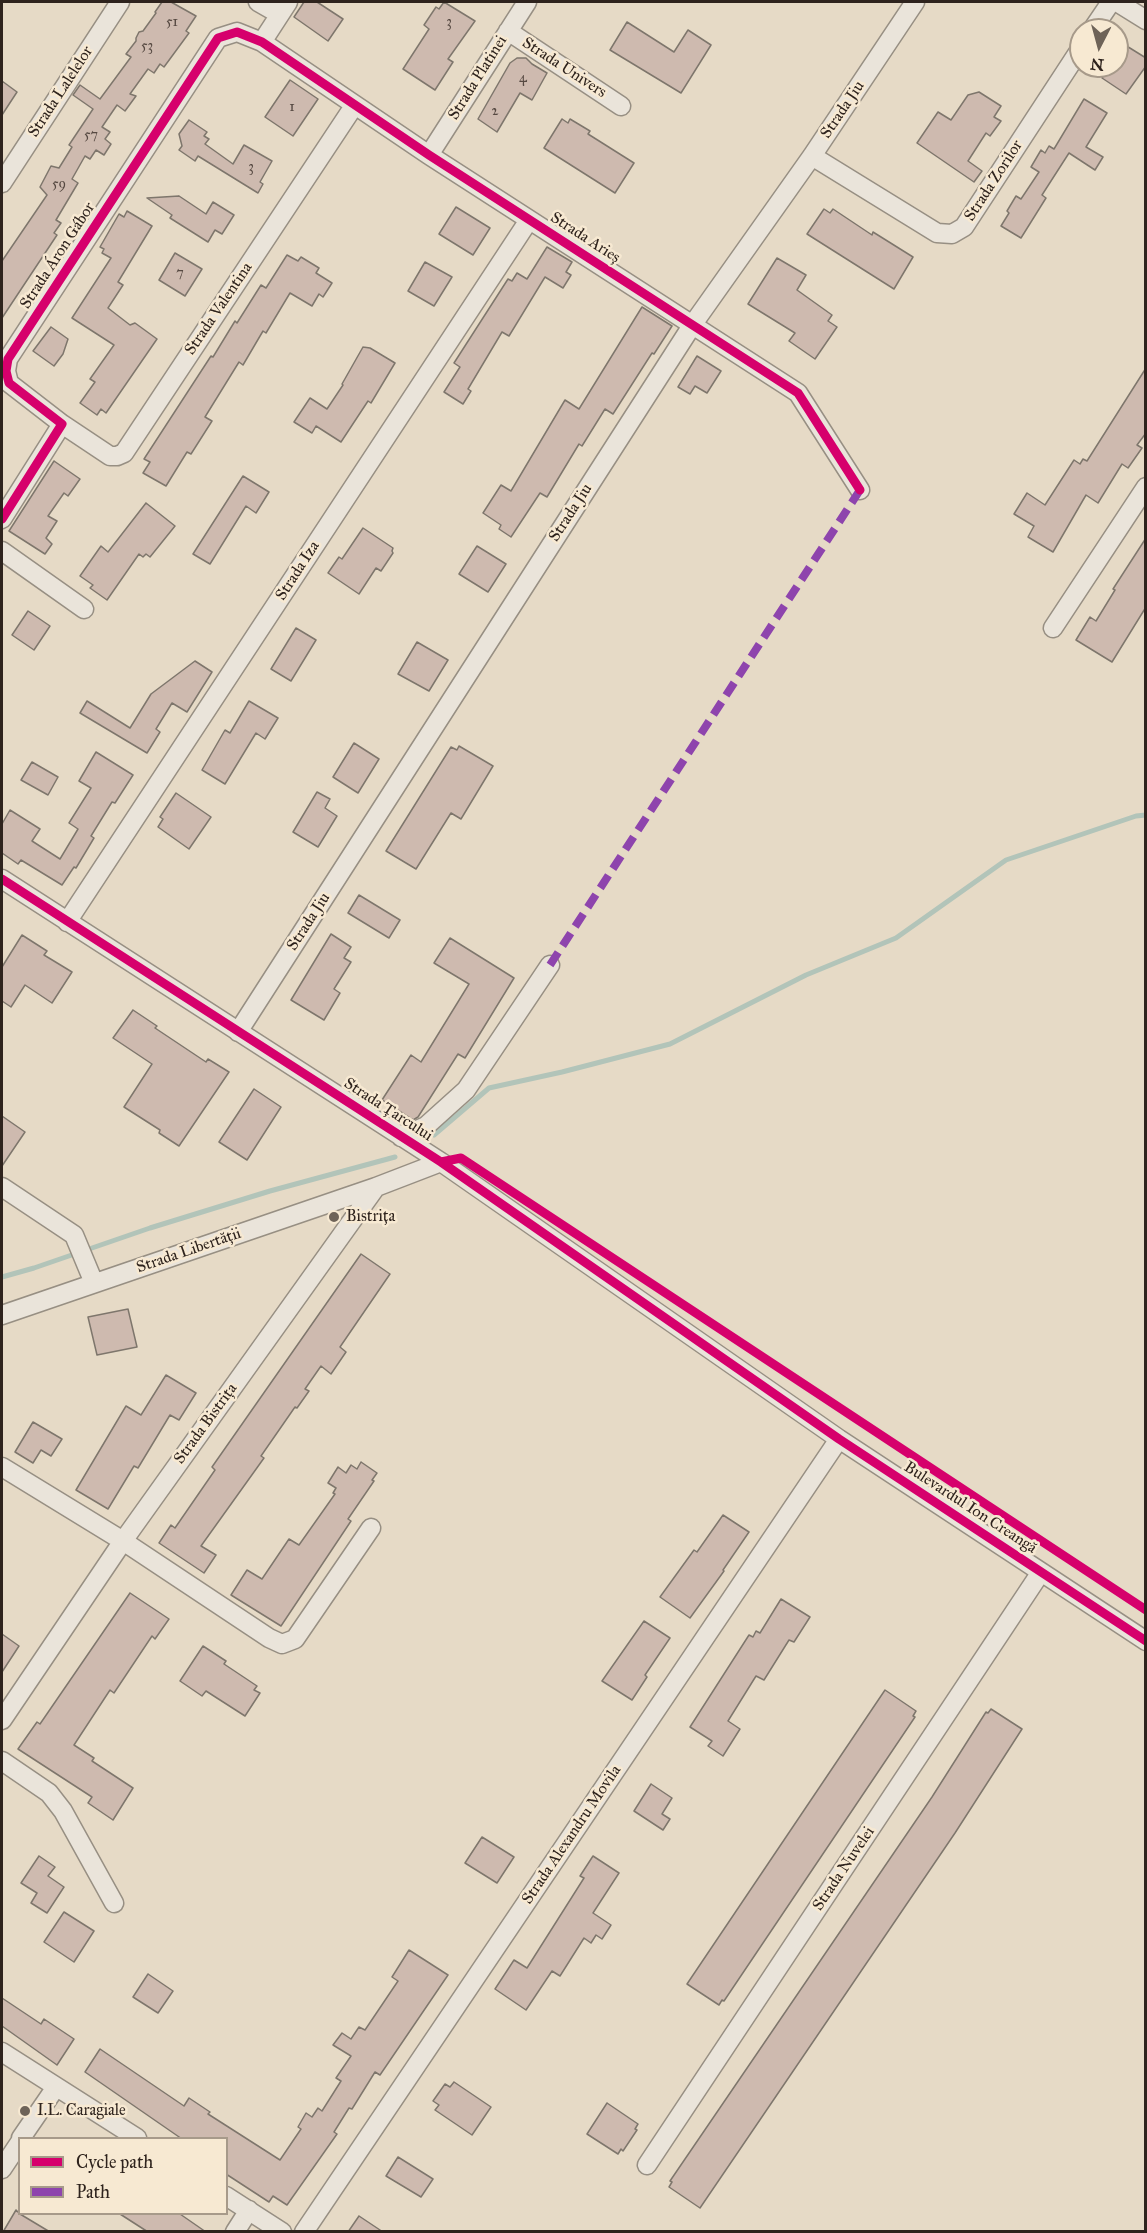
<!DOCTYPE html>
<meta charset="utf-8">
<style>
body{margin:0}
#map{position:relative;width:1147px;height:2233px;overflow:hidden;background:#e6dac6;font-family:"IM FELL Great Primer",serif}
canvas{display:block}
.frame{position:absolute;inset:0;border:3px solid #2e231d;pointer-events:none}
.legend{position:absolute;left:18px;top:2137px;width:210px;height:78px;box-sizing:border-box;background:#f7e9d2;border:2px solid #a79a8a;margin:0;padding:8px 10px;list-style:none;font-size:18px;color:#2e231d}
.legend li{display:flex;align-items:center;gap:12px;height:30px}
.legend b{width:30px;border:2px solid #a79a8a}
.north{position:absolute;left:1069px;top:18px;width:60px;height:60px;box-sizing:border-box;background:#f7e9d2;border:2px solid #a79a8a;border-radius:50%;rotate:186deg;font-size:16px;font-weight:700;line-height:24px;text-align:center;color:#2e231d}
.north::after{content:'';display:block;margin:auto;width:21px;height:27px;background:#6e6358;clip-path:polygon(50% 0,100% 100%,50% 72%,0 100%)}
</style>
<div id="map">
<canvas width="1147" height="2233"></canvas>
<div class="frame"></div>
<ul class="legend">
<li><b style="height:8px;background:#d6006c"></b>Cycle path</li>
<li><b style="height:8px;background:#8e44ad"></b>Path</li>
</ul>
<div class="north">N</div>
</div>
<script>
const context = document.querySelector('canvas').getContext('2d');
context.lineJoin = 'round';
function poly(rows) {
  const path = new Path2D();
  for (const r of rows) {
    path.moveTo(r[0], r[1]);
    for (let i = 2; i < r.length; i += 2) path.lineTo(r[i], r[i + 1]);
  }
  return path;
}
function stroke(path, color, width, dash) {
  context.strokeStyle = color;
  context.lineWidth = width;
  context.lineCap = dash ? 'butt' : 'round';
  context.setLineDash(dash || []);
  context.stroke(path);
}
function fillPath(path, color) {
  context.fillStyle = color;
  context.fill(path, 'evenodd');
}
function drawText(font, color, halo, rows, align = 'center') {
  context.font = font + ' "IM FELL Great Primer",serif';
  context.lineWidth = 5;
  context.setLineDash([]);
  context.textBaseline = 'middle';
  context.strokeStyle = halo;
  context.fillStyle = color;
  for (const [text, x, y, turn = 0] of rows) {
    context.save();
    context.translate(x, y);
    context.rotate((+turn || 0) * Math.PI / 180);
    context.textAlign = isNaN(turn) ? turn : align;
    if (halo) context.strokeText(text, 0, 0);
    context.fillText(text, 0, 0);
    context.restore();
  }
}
stroke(poly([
 [434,1135,489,1088,562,1072,670,1044,806,975,896,938,1006,860,1136,816,1146,815],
 [2,1277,34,1268,150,1228,270,1191,395,1157]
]), '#b2c4b9', 5);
const building = poly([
 [162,2,171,2,196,16,186,31,189,33,164,67,160,64,154,73,148,69,130,94,136,96,125,111,117,105,102,127,110,132,105,139,111,144,104,155,96,150,90,159,85,156,72,179,78,183,56,220,61,223,54,233,57,235,2,318,2,261,47,195,40,187,51,166,59,168,72,147,69,145,93,109,73,95,80,85,100,99,131,57,126,54,136,41,136,38,139,32,143,31,156,13,155,12,162,2],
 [304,2,317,2,343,19,328,41,294,17,304,2],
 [444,2,475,21,448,59,453,62,435,90,403,69,429,29,424,25,436,7,439,9,444,2],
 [627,22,674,52,688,30,711,45,681,93,610,50,627,22],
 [1117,45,1122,49,1125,45,1146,58,1146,66,1126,94,1102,78,1105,74,1092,66,1117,66,1117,45],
 [517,58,526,58,532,64,547,73,532,100,520,93,497,132,478,119,510,63,517,58],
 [290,80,318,99,293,136,265,117,290,80],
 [2,81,17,92,2,115,2,81],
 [979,92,1001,106,994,117,1001,121,990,136,986,133,968,161,982,171,974,182,917,143,938,112,951,120,968,95,979,92],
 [1084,99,1107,113,1086,147,1103,157,1095,170,1069,153,1042,195,1046,198,1021,238,1001,226,1009,213,1007,211,1016,196,1021,199,1039,172,1031,167,1041,150,1045,153,1049,146,1054,149,1084,99],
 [562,119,568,123,570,119,590,131,588,134,634,163,615,193,544,148,562,119],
 [189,120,207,132,204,136,209,139,205,144,233,164,244,145,272,161,260,182,263,184,258,193,198,156,195,161,179,150,182,146,179,134,189,120],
 [179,196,206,214,213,202,234,215,222,234,215,230,208,242,170,218,172,215,147,198,179,196],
 [456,207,490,228,473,255,439,234,456,207],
 [824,209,830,213,833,209,872,235,873,232,913,257,894,289,807,234,824,209],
 [127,211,152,226,118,282,123,285,108,308,130,325,135,323,157,339,106,413,101,409,97,415,80,403,95,382,90,379,114,345,72,318,111,258,102,253,104,249,100,247,119,214,124,217,127,211],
 [547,247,572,262,566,272,571,275,563,288,545,277,509,336,502,332,468,389,471,391,463,404,444,392,460,367,454,363,508,279,512,281,517,273,527,279,547,247],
 [175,253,202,269,185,296,159,280,175,253],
 [287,255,298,261,301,257,319,268,316,273,332,283,323,297,319,294,312,306,290,293,266,333,263,331,243,365,239,362,205,417,212,421,191,454,187,452,166,486,143,473,150,462,144,459,211,356,213,357,235,321,237,323,261,285,266,288,287,255],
 [777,258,806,275,797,290,832,315,828,321,837,327,815,359,789,341,795,333,748,304,777,258],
 [425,262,452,277,434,306,408,291,425,262],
 [642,307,672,326,654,354,652,353,613,414,605,409,582,446,579,444,547,497,540,493,511,537,499,529,501,525,483,513,501,485,511,491,565,400,579,409,642,307],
 [51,327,68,339,63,354,54,366,33,351,51,327],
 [363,347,370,348,395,363,371,403,368,401,341,442,316,426,312,433,294,422,310,398,327,409,343,385,342,384,363,347],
 [697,356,721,371,707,393,695,386,690,394,678,387,697,356],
 [1146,368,1146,433,1137,445,1142,448,1128,468,1122,464,1098,503,1086,495,1053,552,1028,537,1034,526,1014,514,1027,493,1045,505,1074,460,1080,464,1083,459,1087,461,1146,368],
 [54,461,80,479,68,496,64,493,48,516,57,521,46,538,52,544,45,554,9,531,54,461],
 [243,476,269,492,256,513,246,506,210,564,193,554,243,476],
 [146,503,175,526,150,557,146,554,143,557,139,554,107,600,90,588,93,585,80,576,101,546,108,552,146,503],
 [363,528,393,548,392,551,393,553,381,571,376,568,359,594,328,573,339,557,342,559,363,528],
 [1146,538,1146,607,1112,662,1076,640,1090,617,1096,621,1115,590,1113,589,1146,538],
 [477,546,506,564,488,592,459,574,477,546],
 [28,611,50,626,34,650,12,635,28,611],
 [296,628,316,640,291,681,271,669,296,628],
 [417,642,448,660,429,691,398,674,417,642],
 [195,661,212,672,187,712,172,703,156,729,160,732,147,753,80,713,87,701,130,728,151,694,195,661],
 [249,701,278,718,265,739,256,733,225,784,202,770,225,730,230,733,249,701],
 [354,743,379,759,358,793,333,777,354,743],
 [459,746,493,766,461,819,451,813,416,869,386,851,451,747,457,750,459,746],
 [96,752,133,775,115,803,112,802,91,836,94,838,76,868,74,867,62,885,21,860,18,864,2,853,2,824,10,810,40,829,32,841,60,859,78,829,69,823,91,788,79,781,96,752],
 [32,762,58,777,48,795,21,780,32,762],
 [317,792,330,799,325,808,337,816,318,847,293,832,317,792],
 [176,793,211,817,189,849,158,827,163,819,160,817,176,793],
 [359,895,400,920,389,938,348,913,359,895],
 [331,934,351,947,344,958,351,962,334,989,340,993,324,1020,291,1000,331,934],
 [22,935,47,951,44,955,72,972,52,1003,25,985,11,1007,2,1001,2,967,22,935],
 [450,938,514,978,465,1058,458,1054,418,1117,413,1120,382,1100,411,1055,421,1062,469,984,434,963,450,938],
 [133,1010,157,1026,155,1028,206,1062,208,1059,229,1072,179,1146,159,1133,160,1130,124,1107,152,1064,113,1038,133,1010],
 [254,1089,281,1107,247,1160,219,1142,254,1089],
 [2,1116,25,1132,2,1166,2,1116],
 [361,1254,390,1274,340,1347,346,1352,331,1374,321,1366,305,1389,309,1391,297,1408,295,1407,261,1456,264,1458,201,1546,216,1555,204,1573,159,1543,171,1525,175,1528,215,1470,212,1467,361,1254],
 [128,1309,137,1347,97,1355,88,1317,128,1309],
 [166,1375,196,1393,179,1420,170,1415,138,1468,134,1466,108,1509,76,1490,126,1406,141,1415,166,1375],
 [33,1422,62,1439,51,1456,41,1450,33,1463,15,1452,33,1422],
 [361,1462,377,1473,372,1480,374,1481,348,1519,351,1521,281,1626,231,1595,247,1570,262,1579,289,1539,299,1545,335,1494,333,1493,336,1488,328,1483,338,1467,346,1473,351,1465,357,1469,361,1462],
 [723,1515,749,1532,723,1570,724,1571,690,1618,660,1597,694,1550,697,1552,723,1515],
 [130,1593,169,1619,155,1639,152,1636,114,1693,110,1690,74,1745,94,1758,92,1761,133,1788,113,1820,88,1803,92,1797,18,1749,37,1722,40,1724,130,1593],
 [781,1599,810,1617,794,1642,789,1640,764,1680,756,1676,728,1721,740,1729,723,1756,708,1746,712,1741,690,1727,749,1635,753,1637,756,1631,760,1633,781,1599],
 [644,1621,670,1638,645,1675,647,1677,632,1700,602,1681,644,1621],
 [2,1634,19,1646,2,1672,2,1634],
 [203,1646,226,1661,224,1664,257,1686,254,1690,260,1693,245,1716,206,1691,202,1696,180,1681,203,1646],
 [885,1690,916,1711,913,1716,915,1717,724,2001,722,2000,719,2005,687,1984,885,1690],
 [991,1709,1022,1729,955,1833,700,2208,669,2187,672,2182,670,2181,932,1797,986,1712,988,1713,991,1709],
 [651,1784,672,1798,662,1814,670,1819,663,1830,634,1811,651,1784],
 [482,1837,514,1857,497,1883,465,1863,482,1837],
 [39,1856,55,1867,48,1876,64,1887,47,1913,31,1903,37,1893,21,1883,39,1856],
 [593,1856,619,1873,593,1913,611,1925,602,1939,596,1935,591,1943,584,1938,560,1976,552,1971,526,2010,495,1989,514,1960,527,1968,584,1878,580,1876,593,1856],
 [64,1912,94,1931,74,1962,44,1942,64,1912],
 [409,1950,448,1975,380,2075,375,2072,352,2109,349,2108,334,2132,337,2134,287,2205,273,2196,269,2202,226,2174,226,2139,182,2139,85,2072,100,2049,184,2106,189,2098,210,2112,208,2114,280,2160,301,2129,298,2127,306,2113,312,2117,318,2108,322,2111,341,2081,336,2078,351,2056,333,2045,342,2033,351,2039,359,2027,365,2030,398,1981,392,1977,409,1950],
 [148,1974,173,1991,158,2013,133,1997,148,1974],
 [2,1998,41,2024,44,2019,74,2039,57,2065,2,2026,2,1998],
 [454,2082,491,2107,472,2135,435,2110,439,2105,433,2101,445,2084,450,2087,454,2082],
 [607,2103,638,2124,635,2129,637,2130,623,2151,621,2149,618,2154,587,2134,607,2103],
 [398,2157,433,2179,421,2197,386,2176,398,2157],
 [16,2210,20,2214,50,2232,3,2232,16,2210],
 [120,2214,180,2214,206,2232,148,2232,120,2214],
 [359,2216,383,2232,348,2232,359,2216]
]);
fillPath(building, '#cebaaf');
stroke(building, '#7e766c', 1.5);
const minor = poly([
 [258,2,279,14],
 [1117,2,1146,20],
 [1092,30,1111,2],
 [508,31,621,106],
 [262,42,288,2],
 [429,155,527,2],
 [812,156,937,233,952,234,964,227,1081,48],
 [2,183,120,2],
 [62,424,110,456,117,456,124,453,354,106],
 [2,519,62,424,9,383,6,371,8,359,218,38,237,32,262,42,429,155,798,393,860,490],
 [2,551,84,609],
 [1053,628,1146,487],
 [2,879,441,1162,839,1439,1146,1641],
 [67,922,529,220],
 [238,1032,693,324,812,156,915,2],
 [401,1137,426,1126,466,1090,550,965],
 [2,1187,74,1235,94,1283],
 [2,1315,376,1187],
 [2,1467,123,1541,269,1638,282,1644,295,1639,371,1528],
 [2,1720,123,1541,376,1187,441,1162],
 [2,1761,49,1793,63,1811,114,1903],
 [2,2052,137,2138],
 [21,2138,56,2087],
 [647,2165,1041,1572],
 [2,2169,20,2142],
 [226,2196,282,2232],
 [235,2232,249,2210],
 [304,2232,839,1439]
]);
stroke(minor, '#978f83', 21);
stroke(minor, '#eae4da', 18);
stroke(poly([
 [550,965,860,490]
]), '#8e44ad', 8, [15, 8]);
stroke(poly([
 [2,519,62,424,9,383,6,371,8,359,218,38,237,32,262,42,429,155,798,393,860,490],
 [2,879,441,1162,839,1439,1146,1641],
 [441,1162,461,1158,1146,1610]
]), '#d6006c', 9);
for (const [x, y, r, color] of [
 [334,1217,6,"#6e6358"],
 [25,2111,6,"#6e6358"]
]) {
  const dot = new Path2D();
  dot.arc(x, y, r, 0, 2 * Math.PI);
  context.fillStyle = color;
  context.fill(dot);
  stroke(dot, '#f7e9d2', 2);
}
drawText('14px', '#564942', null, [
 ["51",172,23],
 ["3",449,23],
 ["53",147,47],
 ["4",523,79],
 ["1",292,108],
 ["2",495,112],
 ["57",91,136],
 ["3",251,168],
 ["59",59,185],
 ["7",180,274]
]);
drawText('16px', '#2e231d', '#f7e9d2', [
 ["Strada Univers",564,68,33],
 ["Strada Platinei",478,78,-58],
 ["Strada Lalelelor",61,92,-57],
 ["Strada Jiu",843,110,-56],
 ["Strada Zorilor",994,181,-57],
 ["Strada Arieș",585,238,33],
 ["Strada Áron Gábor",58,256,-57],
 ["Strada Valentina",219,309,-56],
 ["Strada Jiu",571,513,-57],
 ["Strada Iza",298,571,-57],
 ["Strada Jiu",309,922,-57],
 ["Strada Țarcului",388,1110,33],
 ["Strada Libertății",189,1251,-19],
 ["Strada Bistrița",206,1424,-54],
 ["Bulevardul Ion Creangă",970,1508,33],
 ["Strada Alexandru Movila",572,1835,-56],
 ["Strada Nuvelei",844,1869,-56]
]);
drawText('16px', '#2e231d', '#f7e9d2', [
 ["Bistrița",346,1217],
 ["I.L. Caragiale",37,2111]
], 'left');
</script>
